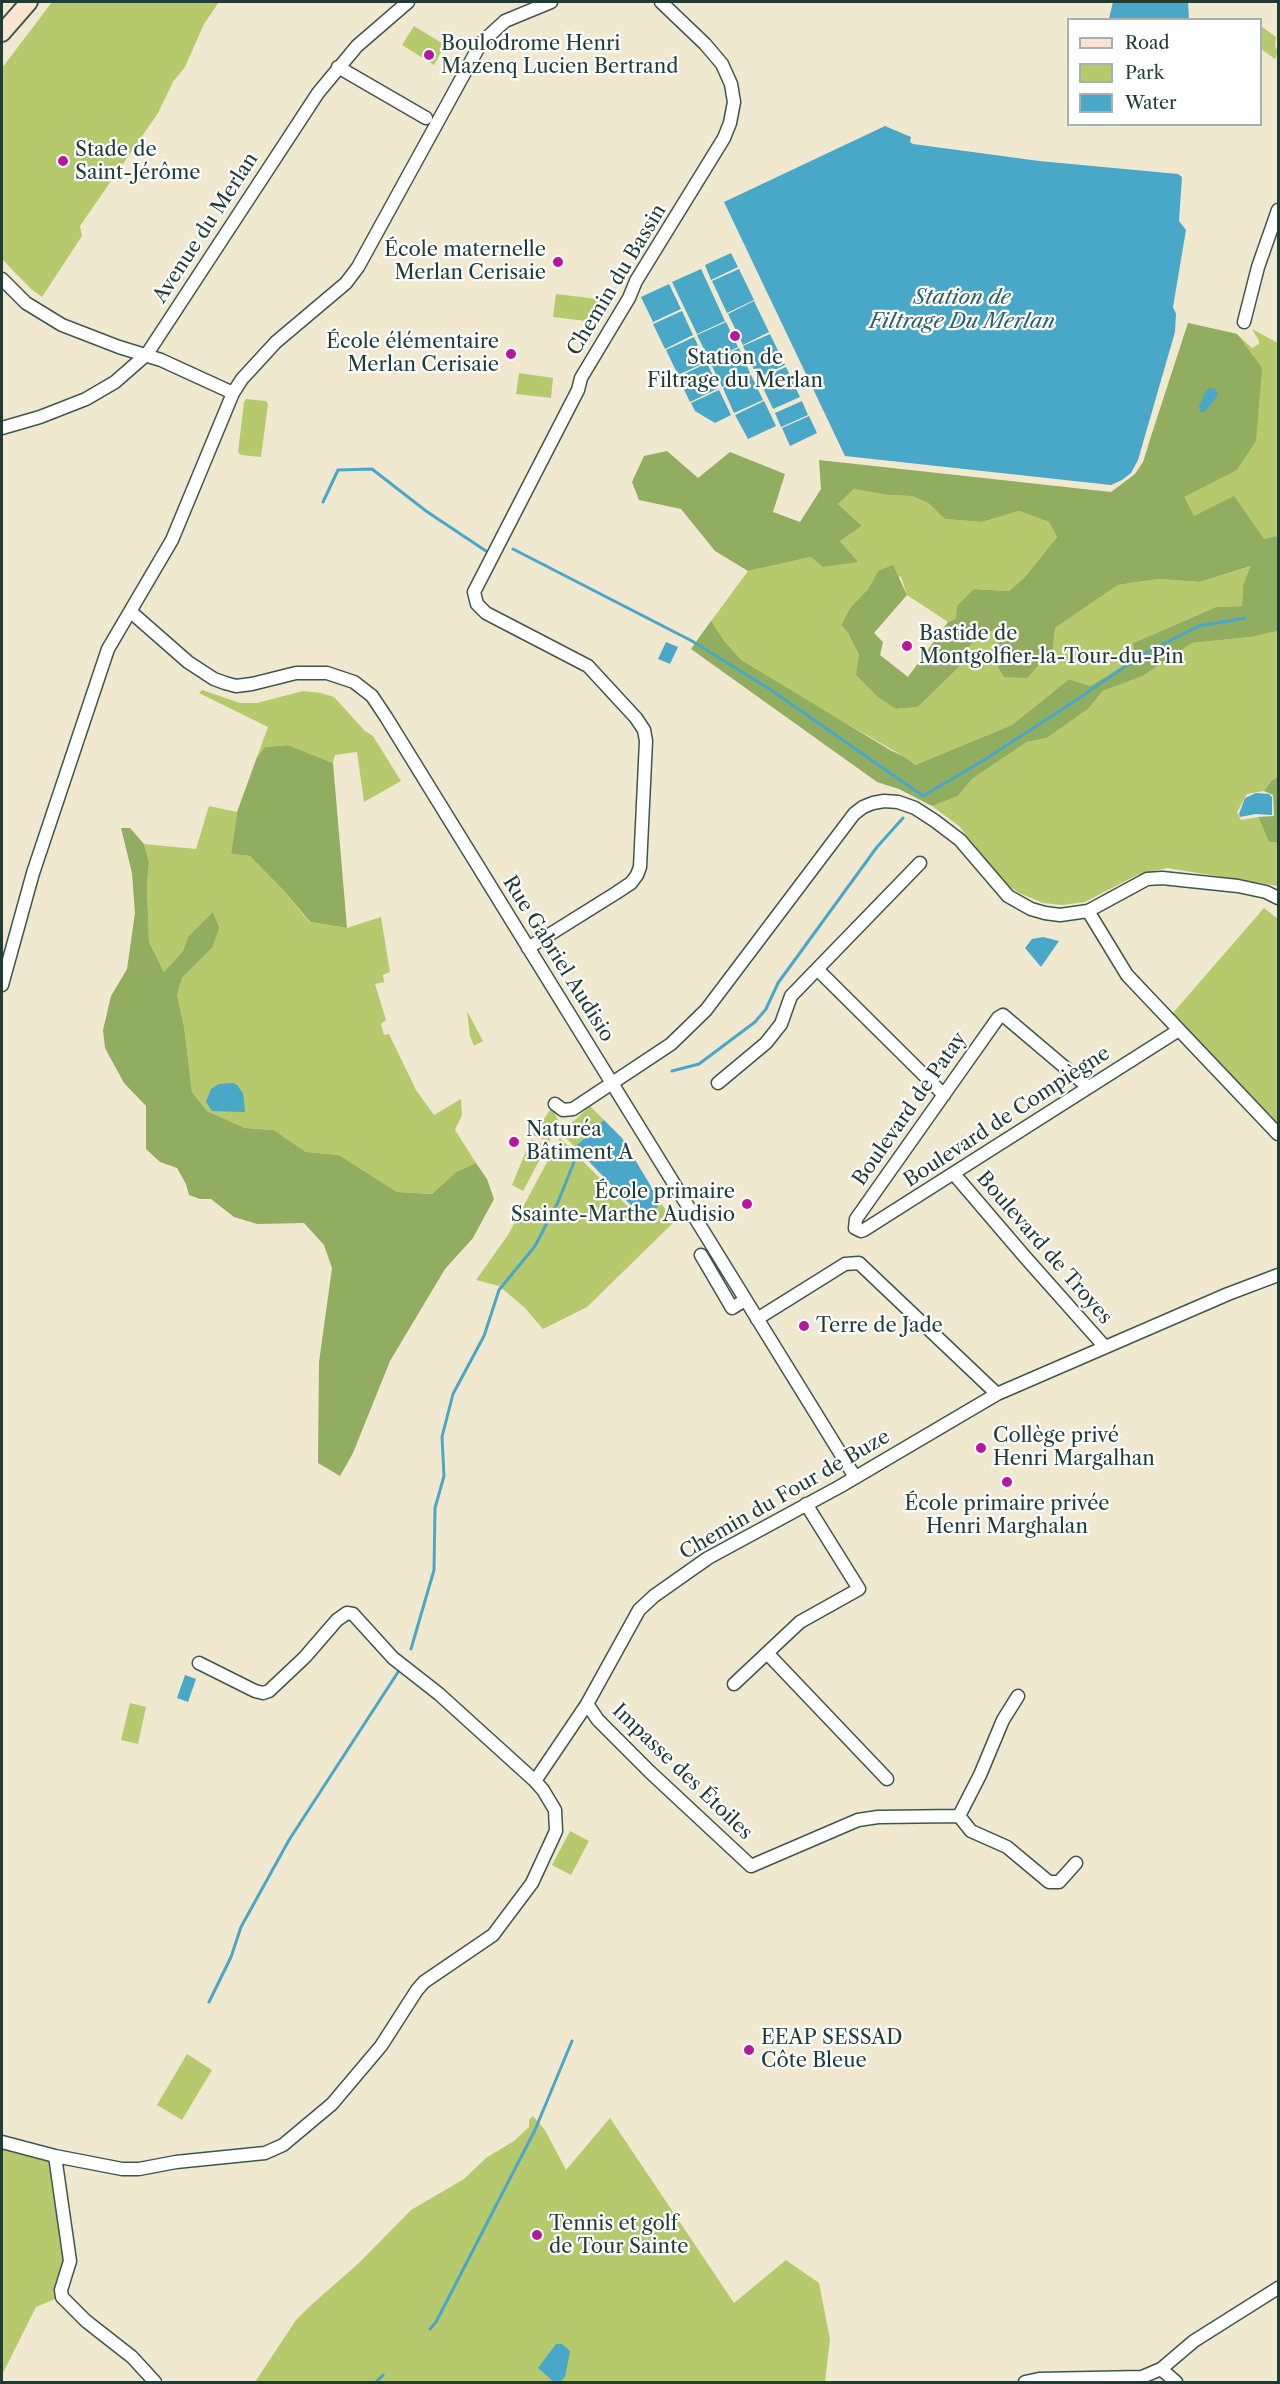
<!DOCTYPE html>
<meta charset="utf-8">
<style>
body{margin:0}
#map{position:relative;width:1280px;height:2384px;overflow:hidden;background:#f1e8d0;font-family:"Libre Caslon Text",serif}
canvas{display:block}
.frame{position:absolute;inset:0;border:3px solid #1f3d34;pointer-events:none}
.legend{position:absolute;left:1067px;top:18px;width:195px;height:108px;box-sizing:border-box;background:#fff;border:2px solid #a5b1ae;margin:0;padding:8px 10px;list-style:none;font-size:18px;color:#1f3d34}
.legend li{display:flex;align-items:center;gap:12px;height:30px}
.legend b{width:30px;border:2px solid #a5b1ae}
</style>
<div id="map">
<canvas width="1280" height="2384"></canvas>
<div class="frame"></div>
<ul class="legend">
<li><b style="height:8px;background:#fde4d0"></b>Road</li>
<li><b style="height:16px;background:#b7c96d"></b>Park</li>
<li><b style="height:16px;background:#49a7c8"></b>Water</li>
</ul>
</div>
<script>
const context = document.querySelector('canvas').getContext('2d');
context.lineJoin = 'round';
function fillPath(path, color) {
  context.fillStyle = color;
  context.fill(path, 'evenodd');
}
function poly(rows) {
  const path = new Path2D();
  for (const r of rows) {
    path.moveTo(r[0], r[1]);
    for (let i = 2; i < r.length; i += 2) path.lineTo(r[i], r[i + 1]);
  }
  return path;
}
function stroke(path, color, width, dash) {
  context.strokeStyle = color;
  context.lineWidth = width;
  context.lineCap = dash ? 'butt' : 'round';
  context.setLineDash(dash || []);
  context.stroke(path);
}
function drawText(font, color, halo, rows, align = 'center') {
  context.font = font + ' "Libre Caslon Text",serif';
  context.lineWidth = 4.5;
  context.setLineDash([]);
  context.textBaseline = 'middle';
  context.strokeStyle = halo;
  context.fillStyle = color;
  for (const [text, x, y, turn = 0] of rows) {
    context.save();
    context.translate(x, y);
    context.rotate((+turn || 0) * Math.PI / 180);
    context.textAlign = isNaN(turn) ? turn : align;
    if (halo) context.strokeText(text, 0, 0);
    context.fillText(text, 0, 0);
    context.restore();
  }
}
fillPath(poly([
 [52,2,219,2,204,24,185,67,173,82,158,113,80,226,82,236,42,297,31,289,2,259,2,68],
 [414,26,445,45,434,65,402,45],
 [1261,26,1276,37,1275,46,1278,52,1275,59,1261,49],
 [556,294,597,299,594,322,553,317],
 [1188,323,1237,334,1252,348,1259,344,1259,341,1252,329,1278,343,1278,536,1264,540,1187,520,1148,445],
 [519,373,553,378,551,398,516,394],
 [246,399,266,401,268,404,261,457,241,455,238,452,244,402],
 [854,489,887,495,912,496,928,503,945,519,982,522,1019,511,1049,522,1057,537,1024,578,1009,591,974,589,957,619,948,622,907,595,901,577,878,571,868,589,850,608,841,625,848,633,859,655,896,709,918,707,960,666,961,656,982,632,1003,630,1053,649,1055,628,1118,585,1158,579,1200,582,1252,566,1243,585,1242,606,1216,607,1133,643,1135,660,1090,686,1069,679,1012,725,915,765,905,757,698,639,748,571,811,557,857,562,840,541,862,526,838,504],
 [1278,631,1278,777,1272,780,1264,791,1247,794,1237,812,1241,820,1258,817,1269,842,1278,842,1278,886,1167,868,1137,875,1085,902,1062,905,1043,903,1019,893,1005,884,959,826,932,806,958,796,972,779,1027,742,1047,738,1088,709,1103,691,1143,676,1192,643,1251,637],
 [202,690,240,703,257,703,303,691,321,693,334,697,365,731,373,736,401,781,364,802,357,752,335,755,333,763,288,745,265,747,257,757,268,727,199,693],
 [209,806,237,812,231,854,250,856,286,893,309,922,347,928,381,917,390,972,383,975,384,982,375,984,386,1020,381,1024,384,1035,389,1034,416,1090,434,1115,461,1099,462,1115,455,1130,476,1163,456,1172,432,1194,397,1192,339,1155,306,1152,274,1130,245,1128,207,1111,192,1092,184,1026,177,995,182,978,212,948,188,937,183,951,164,972,149,942,147,886,149,862,144,844,196,849],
 [1264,908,1278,919,1278,1123,1172,1014],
 [467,1011,483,1041,474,1046,470,1036],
 [590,1106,604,1120,575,1147,563,1135,563,1131],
 [552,1107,558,1120,549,1142,533,1135],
 [560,1138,644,1223,661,1203,674,1222,587,1307,543,1329,524,1307,499,1286,476,1280,508,1235],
 [531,1139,547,1146,523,1191,512,1185],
 [130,1703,146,1707,138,1744,121,1740],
 [570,1831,589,1841,571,1875,552,1865],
 [187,2054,212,2070,182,2120,157,2105],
 [533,2116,545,2130,566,2170,610,2118,734,2303,786,2260,819,2283,830,2339,825,2382,255,2382,296,2320,309,2307,360,2262,411,2210,464,2179,486,2158,514,2141,529,2127,529,2120],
 [2,2145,48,2157,54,2166,66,2261,62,2276,58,2279,57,2283,59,2285,55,2299,36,2307,2,2375]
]), '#b7c96d');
fillPath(poly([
 [1188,323,1237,334,1262,368,1256,441,1237,470,1184,497,1194,516,1234,496,1264,539,1278,536,1278,631,1251,637,1192,643,1143,676,1103,691,1088,709,1047,738,1027,742,972,779,958,796,932,806,899,789,877,782,691,649,711,621,724,641,741,660,890,750,905,757,915,765,1012,725,1069,679,1090,686,1134,660,1133,643,1216,607,1242,606,1243,585,1251,566,1200,582,1158,579,1118,585,1055,628,1053,649,1027,678,1004,677,992,657,1002,630,982,632,961,656,960,666,918,707,896,709,878,697,856,675,859,655,848,633,841,625,850,608,868,589,878,571,893,565,907,595,874,633,883,642,880,655,908,677,948,622,956,619,957,606,974,589,1009,591,1024,578,1057,537,1049,522,1019,511,982,522,945,519,928,503,912,496,887,495,854,489,838,504,862,526,840,541,858,562,823,567,811,557,748,571,715,551,681,509,639,500,632,482,644,456,667,451,698,478,730,452,785,474,773,512,800,522,821,489,819,460,1111,492,1135,474,1143,462],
 [288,745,333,763,347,928,310,922,286,893,250,856,231,854,237,812,257,757,265,747],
 [1278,777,1278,842,1269,842,1258,817,1274,816,1273,795,1264,791,1272,780],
 [121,828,130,828,144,844,149,862,147,886,149,942,164,972,183,951,188,937,213,912,219,928,212,948,182,978,177,995,184,1026,192,1092,207,1111,245,1128,274,1130,306,1152,339,1155,397,1192,432,1194,456,1172,476,1163,487,1179,494,1199,473,1238,445,1269,390,1361,353,1453,340,1476,318,1463,319,1362,332,1268,324,1245,304,1223,257,1224,234,1217,211,1199,200,1199,189,1195,186,1184,177,1168,160,1162,146,1149,146,1106,124,1083,105,1048,103,1030,111,996,127,969,135,913,132,873]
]), '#91ad60');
fillPath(poly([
 [1113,2,1188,2,1189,19,1109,19],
 [885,126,911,137,910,142,913,144,1039,161,1178,174,1182,177,1179,221,1186,230,1173,307,1176,314,1175,332,1138,460,1131,473,1122,480,1111,485,845,456,724,202],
 [731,253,738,267,711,280,705,265],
 [701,269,725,321,697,334,672,282],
 [739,269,754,300,727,313,712,281],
 [669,284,681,309,653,322,641,297],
 [754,301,769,332,743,345,728,314],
 [682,311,693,335,665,349,653,324],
 [726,322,738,347,710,361,697,335],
 [770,334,785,365,758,378,743,346],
 [694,337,706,362,678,375,666,350],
 [739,348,750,373,722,387,710,362],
 [707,363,719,388,690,402,678,377],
 [786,367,800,397,773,409,759,379],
 [751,375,763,400,734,413,723,388],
 [1209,388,1215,389,1218,395,1205,412,1200,412,1199,407,1205,393],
 [719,390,731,415,715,423,695,411,691,403],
 [764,401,776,426,748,439,735,415],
 [802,401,808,415,781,427,775,413],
 [809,416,817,433,790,446,782,428],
 [666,642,678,647,670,664,658,659],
 [1256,793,1269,794,1272,797,1272,815,1256,814,1240,817,1239,814,1245,798],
 [1043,937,1059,941,1041,967,1025,948,1032,939],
 [233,1083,237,1085,243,1093,245,1112,212,1111,206,1102,211,1089,219,1084],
 [604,1120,622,1138,661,1203,646,1221,575,1147],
 [185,1675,196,1679,188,1702,177,1698],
 [556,2344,562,2344,570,2351,565,2377,560,2382,554,2382,538,2368]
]), '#49a7c8');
stroke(poly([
 [323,502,338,470,372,469,426,511,486,551],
 [513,549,692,641,771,690,923,796,984,760,1075,701,1140,656,1199,626,1245,618],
 [672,1071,699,1064,755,1022,766,1009,778,983,877,847,903,818],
 [411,1649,434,1570,435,1508,444,1476,442,1437,453,1394,484,1336,499,1290,535,1246,558,1202,580,1147],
 [209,2002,231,1957,241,1927,289,1840,400,1669],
 [430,2329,436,2322,535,2130,572,2041],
 [376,2382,383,2375]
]), '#49a7c8', 3);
const street = poly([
 [338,67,426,118],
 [2,279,26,303,62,325,119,347,161,360,233,393],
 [1244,322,1258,267,1278,210],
 [2,428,40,417,86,399,115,382,147,354,318,93,357,46,408,2],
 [131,612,188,662,214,679,225,683,236,686,252,684,296,673,327,673,354,682,372,696,386,717,855,1477],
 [1088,911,1127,975,1278,1134],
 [528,948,616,893,631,883,637,875,640,867,646,741,644,730,636,718,588,666,486,613,477,604,474,592,578,390,581,378,629,298,636,281,724,138,730,123,734,102,731,84,722,64,705,44,661,2],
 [817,969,944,1095],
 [2,985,33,873,108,649,172,540,233,393,242,379,276,342,346,283,358,267,481,43,505,21,551,2],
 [718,1083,766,1043,781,1024,791,996,920,863],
 [1088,1087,1003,1015,998,1018,856,1219,855,1228,861,1231,864,1230,1179,1030],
 [555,1104,563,1110,573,1109,671,1044,706,1010,854,814,863,807,873,803,884,801,898,802,915,808,935,821,960,840,1008,896,1031,909,1045,913,1060,915,1088,911,1147,879,1162,878,1238,886,1266,892,1278,898],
 [954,1174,1025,1257,1105,1347],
 [701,1255,732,1308,745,1300],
 [757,1319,845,1264,859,1263,997,1394],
 [806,1504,859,1589,800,1622,767,1653,887,1779],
 [734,1684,767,1653],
 [587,1704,598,1720,650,1772,751,1866,858,1820,878,1817,959,1816,980,1775,1003,1720,1018,1696],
 [535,1781,587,1704,639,1610,654,1596,708,1558,839,1487,997,1394,1228,1294,1278,1275],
 [959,1816,971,1831,1007,1847,1049,1882,1059,1882,1076,1863],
 [2,2142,55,2156,122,2169,139,2169,176,2162,265,2153,283,2145,332,2104,381,2046,417,1990,424,1982,493,1935,532,1883,556,1831,555,1810,543,1790,535,1781,439,1694,393,1658,353,1614,347,1613,337,1620,305,1657,269,1691,263,1693,255,1691,199,1663],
 [55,2156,70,2261,61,2290,62,2297,86,2321,132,2357,155,2382],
 [1161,2369,1176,2382],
 [1025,2382,1039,2379,1142,2377,1161,2369,1194,2341,1278,2288]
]);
const secondary = poly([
 [2,33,29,2]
]);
stroke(street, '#3e574b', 15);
stroke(secondary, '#3e574b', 20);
stroke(street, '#fff', 12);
stroke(secondary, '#fde4d0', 16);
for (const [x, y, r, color] of [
 [429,55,6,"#b5179e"],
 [63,161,6,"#b5179e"],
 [558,262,6,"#b5179e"],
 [735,336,6,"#b5179e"],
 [511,354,6,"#b5179e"],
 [907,646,6,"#b5179e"],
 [514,1142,6,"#b5179e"],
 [747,1204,6,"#b5179e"],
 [804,1326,6,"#b5179e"],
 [981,1448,6,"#b5179e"],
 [1007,1482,6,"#b5179e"],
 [749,2050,6,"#b5179e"],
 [537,2235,6,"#b5179e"]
]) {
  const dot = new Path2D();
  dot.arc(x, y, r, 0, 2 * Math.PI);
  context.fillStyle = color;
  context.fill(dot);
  stroke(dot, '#fff', 2);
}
drawText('20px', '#1f3d34', '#fff', [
 ["Boulodrome Henri",441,44],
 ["Mazenq Lucien Bertrand",441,67],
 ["Stade de",75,150],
 ["Saint-Jérôme",75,173],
 ["École maternelle",546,250,"right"],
 ["Merlan Cerisaie",546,273,"right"],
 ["École élémentaire",499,342,"right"],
 ["Merlan Cerisaie",499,365,"right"],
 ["Station de",735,358,"center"],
 ["Filtrage du Merlan",735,381,"center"],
 ["Bastide de",919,634],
 ["Montgolfier-la-Tour-du-Pin",919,657],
 ["Naturéa",526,1130],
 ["Bâtiment A",526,1153],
 ["École primaire",735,1192,"right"],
 ["Ssainte-Marthe Audisio",735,1215,"right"],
 ["Terre de Jade",816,1326],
 ["Collège privé",993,1436],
 ["Henri Margalhan",993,1459],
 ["École primaire privée",1007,1504,"center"],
 ["Henri Marghalan",1007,1527,"center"],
 ["EEAP SESSAD",761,2038],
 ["Côte Bleue",761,2061],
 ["Tennis et golf",549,2224],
 ["de Tour Sainte",549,2247]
], 'left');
drawText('20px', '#1f3d34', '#fff', [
 ["Avenue du Merlan",206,228,-57],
 ["Chemin du Bassin",617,280,-59],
 ["Rue Gabriel Audisio",558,959,58],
 ["Boulevard de Patay",910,1109,-55],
 ["Boulevard de Compiègne",1007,1117,-33],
 ["Boulevard de Troyes",1044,1248,49],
 ["Chemin du Four de Buze",785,1495,-30],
 ["Impasse des Étoiles",682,1772,44]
]);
drawText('italic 21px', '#2e6268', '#fff', [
 ["Station de",962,298],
 ["Filtrage Du Merlan",962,322]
]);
</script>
